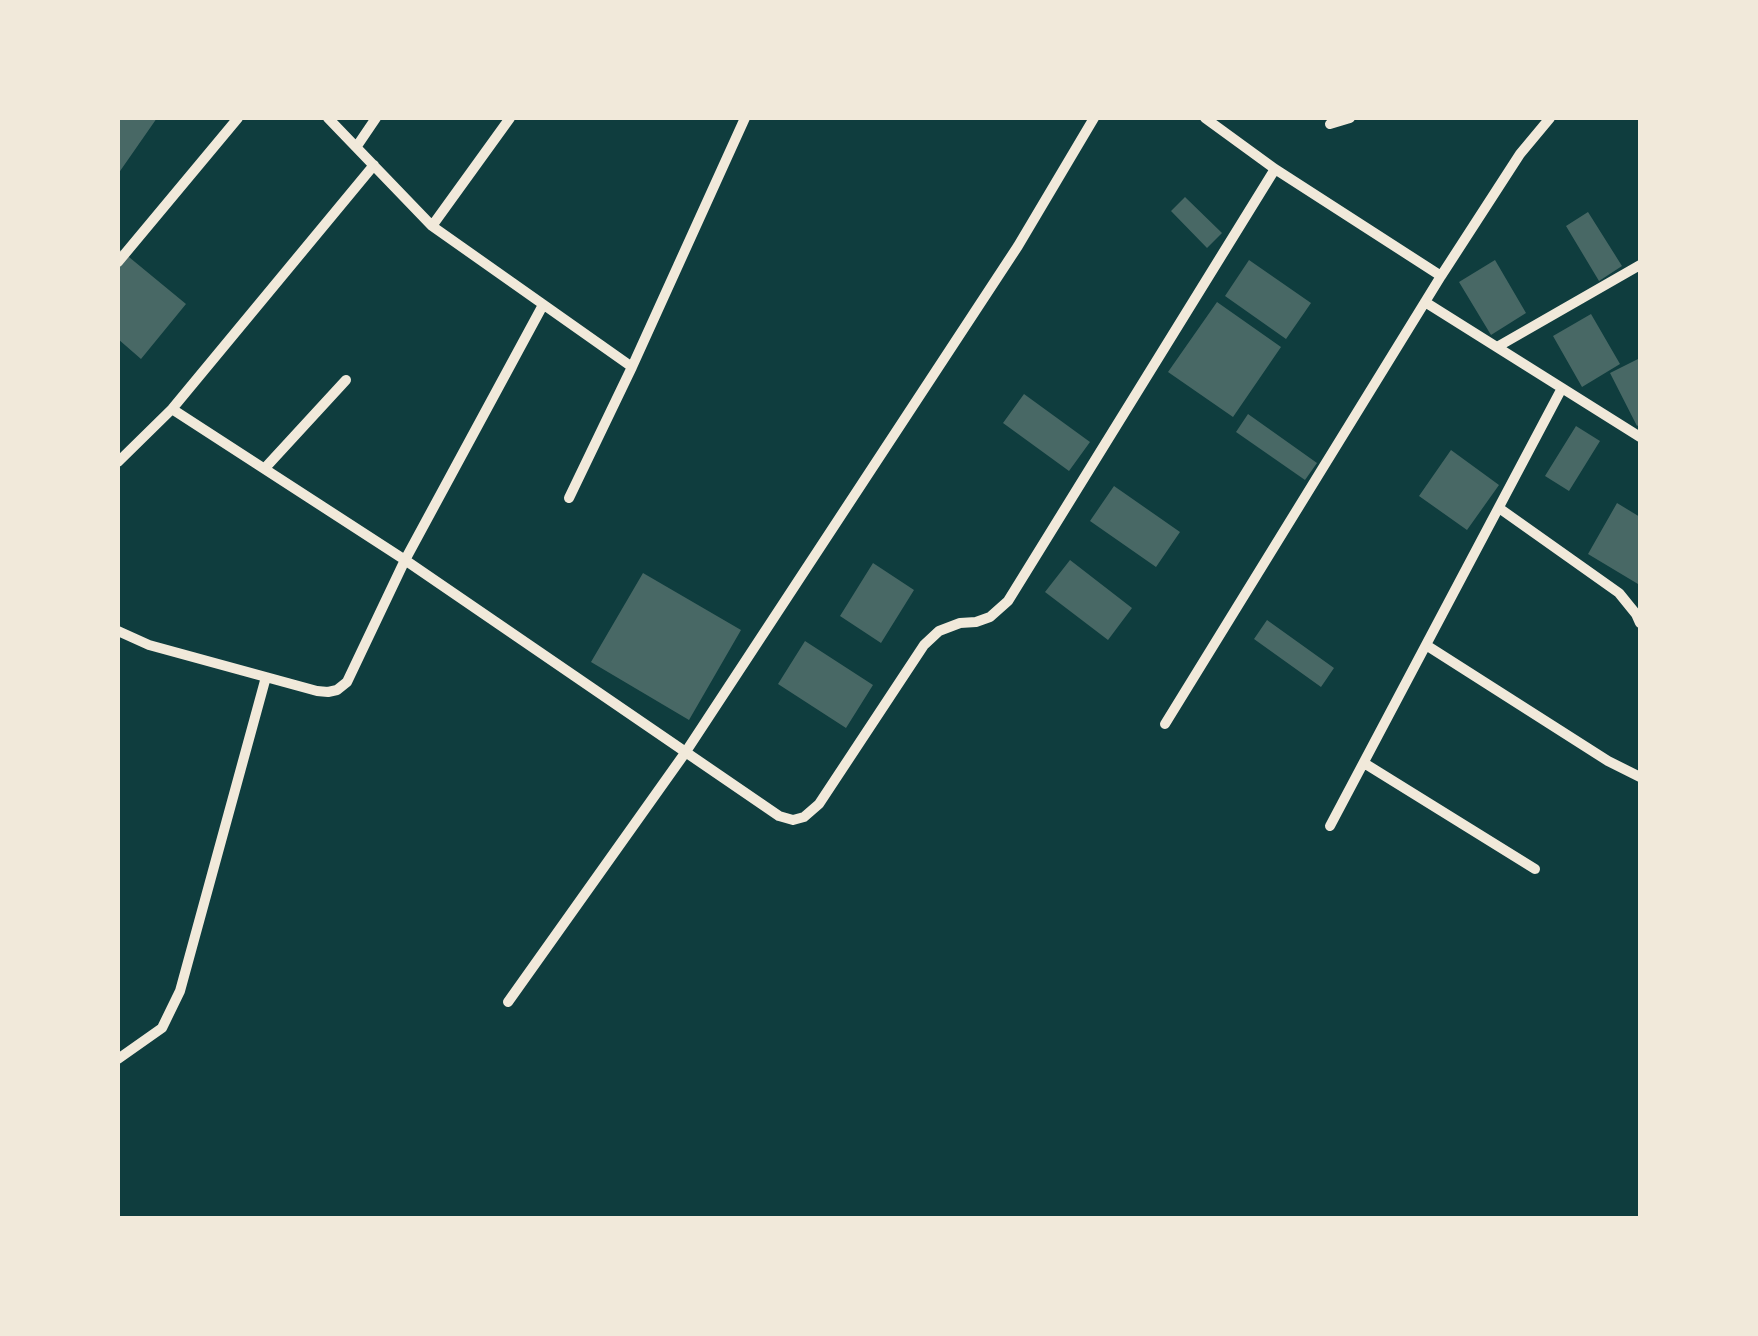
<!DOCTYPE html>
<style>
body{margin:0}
#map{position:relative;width:1758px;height:1336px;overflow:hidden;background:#0f3d3e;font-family:"Noto Serif",serif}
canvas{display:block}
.frame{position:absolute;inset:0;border:120px solid #f1e9da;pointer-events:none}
</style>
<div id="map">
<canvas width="1758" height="1336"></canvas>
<div class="frame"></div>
</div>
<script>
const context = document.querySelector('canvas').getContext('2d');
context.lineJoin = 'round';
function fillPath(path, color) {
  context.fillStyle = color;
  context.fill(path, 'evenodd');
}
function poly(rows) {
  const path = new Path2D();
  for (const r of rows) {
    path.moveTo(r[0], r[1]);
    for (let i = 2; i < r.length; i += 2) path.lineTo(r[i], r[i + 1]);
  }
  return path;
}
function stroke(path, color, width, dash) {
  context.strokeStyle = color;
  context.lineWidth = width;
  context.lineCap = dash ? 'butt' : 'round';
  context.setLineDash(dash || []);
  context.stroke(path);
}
fillPath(poly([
 [118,118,157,118,118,174],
 [1185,197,1222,233,1207,248,1171,211],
 [1588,212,1622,266,1599,281,1566,226],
 [118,248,186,304,141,359,118,339],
 [1249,260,1311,303,1286,339,1225,296],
 [1495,260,1526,313,1491,335,1459,282],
 [1217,302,1281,347,1233,417,1168,372],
 [1591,314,1620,364,1582,387,1553,336],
 [1640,358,1640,424,1637,426,1610,373],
 [1024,394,1090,442,1069,471,1003,423],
 [1248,414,1317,463,1305,480,1236,432],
 [1576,426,1600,441,1569,491,1545,476],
 [1451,450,1499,485,1467,530,1419,496],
 [1114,486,1180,532,1156,567,1090,521],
 [1617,503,1640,517,1640,579,1638,584,1588,554],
 [1070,560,1132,608,1108,640,1045,592],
 [873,563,914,590,881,643,840,616],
 [643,573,741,630,689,720,591,662],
 [1267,620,1334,668,1321,687,1254,639],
 [805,641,873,685,846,728,778,684]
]), '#486865');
stroke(poly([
 [328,118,432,226,632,367],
 [1205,118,1275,169,1441,276],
 [1330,124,1350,118],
 [357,146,376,118],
 [432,226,510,118],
 [118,262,238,118],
 [1425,302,1640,437],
 [1497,347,1640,265],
 [172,409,405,560,779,816,793,820,804,817,819,804,924,645,939,631,960,623,976,622,990,617,1008,601,1275,169],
 [118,462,172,409,374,165],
 [265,468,346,380],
 [569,498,632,367,745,118],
 [1499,508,1619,593,1636,614,1640,623],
 [118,631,149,645,317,691,328,692,337,690,347,682,405,560,543,305],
 [1426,645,1608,761,1640,777],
 [1165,724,1441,276,1520,154,1550,118],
 [1364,763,1535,869],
 [1330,826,1562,388],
 [508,1002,685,753,1018,246,1094,118],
 [118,1059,162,1028,180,991,266,677]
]), '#f1e9da', 10);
</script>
